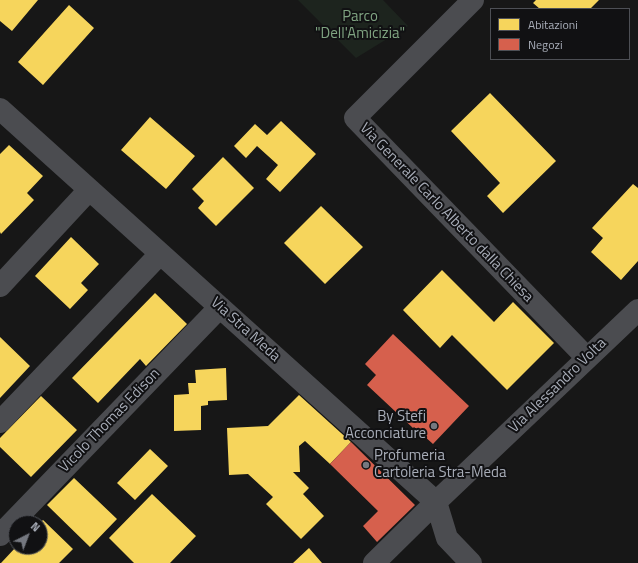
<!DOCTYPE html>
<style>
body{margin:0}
#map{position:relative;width:638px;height:563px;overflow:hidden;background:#171717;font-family:"Titillium Web",sans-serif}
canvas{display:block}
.legend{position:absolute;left:490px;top:8px;width:140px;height:52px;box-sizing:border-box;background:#111113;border:1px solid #4d4f55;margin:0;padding:5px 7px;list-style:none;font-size:12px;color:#a8adb8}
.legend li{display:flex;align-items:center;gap:8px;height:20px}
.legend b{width:20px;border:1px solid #4d4f55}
.north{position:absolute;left:8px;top:515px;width:40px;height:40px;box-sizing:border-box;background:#111113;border:1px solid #4d4f55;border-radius:50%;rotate:42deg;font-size:11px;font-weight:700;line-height:16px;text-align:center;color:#a8adb8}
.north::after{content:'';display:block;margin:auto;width:14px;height:18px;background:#757880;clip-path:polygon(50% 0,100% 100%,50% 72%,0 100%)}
</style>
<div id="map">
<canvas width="638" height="563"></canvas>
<ul class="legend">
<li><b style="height:11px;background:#f6d55c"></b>Abitazioni</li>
<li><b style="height:11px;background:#d6604d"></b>Negozi</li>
</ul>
<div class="north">N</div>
</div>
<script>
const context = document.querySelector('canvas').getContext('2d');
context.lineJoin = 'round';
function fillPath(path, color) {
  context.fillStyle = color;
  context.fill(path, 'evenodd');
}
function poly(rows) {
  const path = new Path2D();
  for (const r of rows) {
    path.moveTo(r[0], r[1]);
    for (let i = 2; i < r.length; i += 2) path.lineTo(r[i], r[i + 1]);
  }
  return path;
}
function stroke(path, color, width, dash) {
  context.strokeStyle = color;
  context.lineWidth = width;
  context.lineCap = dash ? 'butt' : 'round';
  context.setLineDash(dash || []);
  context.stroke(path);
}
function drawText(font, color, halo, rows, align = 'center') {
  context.font = font + ' "Titillium Web",sans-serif';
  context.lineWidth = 4;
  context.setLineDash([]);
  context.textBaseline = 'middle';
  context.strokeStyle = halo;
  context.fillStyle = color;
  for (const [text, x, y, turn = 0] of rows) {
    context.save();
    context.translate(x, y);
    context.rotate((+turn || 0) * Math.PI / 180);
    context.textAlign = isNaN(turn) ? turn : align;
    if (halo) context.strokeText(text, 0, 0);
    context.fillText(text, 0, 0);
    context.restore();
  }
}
fillPath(poly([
 [298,0,383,0,408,26,356,58]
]), '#1d241e');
fillPath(poly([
 [0,0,38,0,12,31,0,21],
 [536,0,599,0,590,9,540,9,533,3],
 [69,5,94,28,43,85,18,62],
 [490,93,556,161,503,213,487,196,500,183,451,131],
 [150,117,195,156,166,189,121,150],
 [281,121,316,154,280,192,266,179,278,165,257,146,246,158,234,146,255,124,267,135],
 [9,145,43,176,27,193,34,200,1,234,0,232,0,154],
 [223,157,254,188,216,226,198,208,204,201,192,189],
 [633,184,638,188,638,261,621,280,591,252,603,238,592,228],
 [321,206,363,247,325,284,284,243],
 [71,237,99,264,81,283,88,290,70,309,35,276],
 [442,270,494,322,513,302,554,343,507,390,452,335,440,348,403,310],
 [155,293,187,324,146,366,140,359,98,403,72,378],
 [0,337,30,366,0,398],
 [226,368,227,400,208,401,208,405,201,406,201,430,174,431,174,395,189,394,188,383,196,383,195,370],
 [299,395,351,442,330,464,305,441,299,446,300,472,293,472,309,488,303,494,324,516,301,539,266,504,273,497,248,474,229,475,227,428,268,426],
 [41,396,77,430,31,477,0,447,0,438],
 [150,449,168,466,135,500,117,483],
 [74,478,117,519,90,547,47,505],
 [152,494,196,536,170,563,134,563,109,538],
 [43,520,73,549,59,563,1,563,16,547,40,547,40,523],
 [309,548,322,563,293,563]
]), '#f6d55c');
fillPath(poly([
 [393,334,469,406,433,444,414,427,413,428,367,385,376,375,365,364],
 [351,442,415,505,377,542,363,526,378,511,330,464]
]), '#d6604d');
stroke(poly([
 [473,0,355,118,587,358],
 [0,109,436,502,447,538,471,563],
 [0,286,89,190],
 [0,422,160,254],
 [0,535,220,307],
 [374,563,436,502,638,310]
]), '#4b4c50', 22);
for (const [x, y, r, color] of [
 [434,426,4,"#757880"],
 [366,465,4,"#757880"]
]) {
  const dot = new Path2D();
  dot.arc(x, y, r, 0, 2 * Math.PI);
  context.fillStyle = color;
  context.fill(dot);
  stroke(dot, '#111113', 1.5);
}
drawText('15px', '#7fa381', '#111113', [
 ["Parco",360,17],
 ["\"Dell'Amicizia\"",360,34]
]);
drawText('15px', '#a8adb8', '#111113', [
 ["Via Generale Carlo Alberto dalla Chiesa",446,213,46],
 ["Via Stra Meda",245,330,42],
 ["Via Alessandro Volta",558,386,-44],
 ["Vicolo Thomas Edison",110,421,-46]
]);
drawText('15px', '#a8adb8', '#111113', [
 ["By Stefi",426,417],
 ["Acconciature",426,434],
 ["Profumeria",374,456,"left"],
 ["Cartoleria Stra-Meda",374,473,"left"]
], 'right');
</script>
